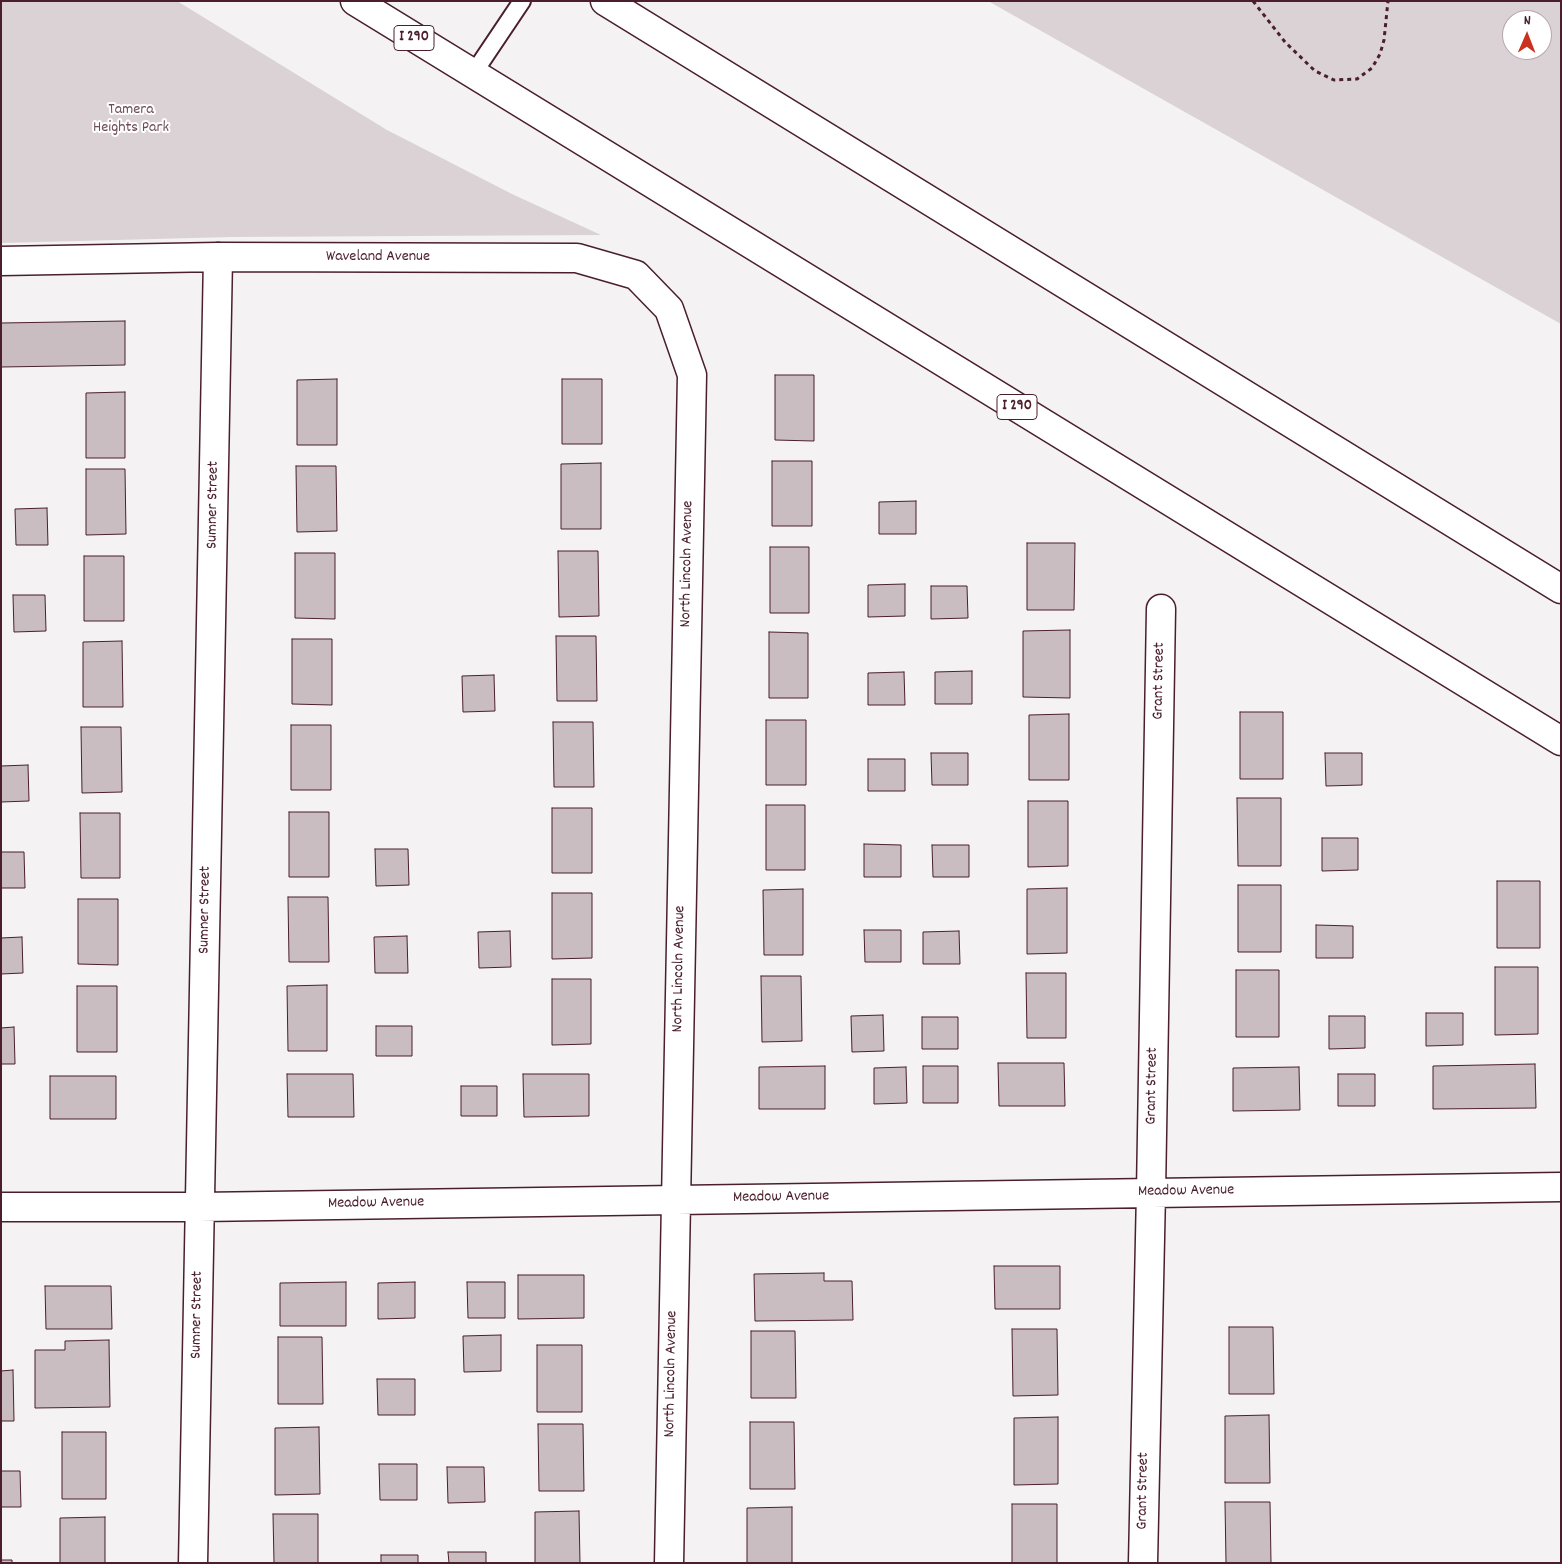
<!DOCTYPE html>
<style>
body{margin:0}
#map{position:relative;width:1562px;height:1564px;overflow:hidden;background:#f4f2f2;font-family:Dekko,sans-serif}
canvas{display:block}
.frame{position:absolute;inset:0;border:2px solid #4a1f2b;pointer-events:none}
.north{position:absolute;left:1502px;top:10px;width:50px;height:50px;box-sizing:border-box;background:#fff;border:1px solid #b7a5aa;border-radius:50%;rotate:1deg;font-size:14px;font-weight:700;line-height:20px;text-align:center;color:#4a1f2b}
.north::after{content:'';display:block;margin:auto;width:18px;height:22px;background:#c8321e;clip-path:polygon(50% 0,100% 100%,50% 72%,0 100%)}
</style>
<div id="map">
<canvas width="1562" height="1564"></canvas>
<div class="frame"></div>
<div class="north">N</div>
</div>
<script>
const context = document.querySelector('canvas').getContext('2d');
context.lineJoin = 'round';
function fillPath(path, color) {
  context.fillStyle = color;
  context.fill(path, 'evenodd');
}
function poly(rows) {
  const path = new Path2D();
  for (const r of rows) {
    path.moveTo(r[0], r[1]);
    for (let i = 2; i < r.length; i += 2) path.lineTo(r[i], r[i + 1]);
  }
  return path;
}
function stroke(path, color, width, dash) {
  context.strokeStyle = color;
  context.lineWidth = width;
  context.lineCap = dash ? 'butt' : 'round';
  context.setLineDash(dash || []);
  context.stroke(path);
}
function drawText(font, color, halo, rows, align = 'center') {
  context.font = font + ' Dekko,sans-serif';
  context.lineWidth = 4;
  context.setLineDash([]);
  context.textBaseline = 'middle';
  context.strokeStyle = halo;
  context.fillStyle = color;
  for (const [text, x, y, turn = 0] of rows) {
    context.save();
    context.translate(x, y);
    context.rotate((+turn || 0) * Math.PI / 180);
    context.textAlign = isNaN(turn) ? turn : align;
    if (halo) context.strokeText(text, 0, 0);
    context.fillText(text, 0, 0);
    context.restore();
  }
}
fillPath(poly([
 [1,1,177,1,387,130,512,194,601,235,231,237,1,243],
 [988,1,1561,1,1561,324],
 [1512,20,1542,20,1542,50,1512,50]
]), '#dbd2d5');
const building = poly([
 [125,321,125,365,1,367,1,323,125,321],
 [775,375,814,375,814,441,775,440,775,375],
 [337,379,337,445,297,445,297,380,337,379],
 [562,379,602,379,602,444,562,444,562,379],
 [125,392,125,458,86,458,86,393,125,392],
 [772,461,812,461,812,526,772,526,772,461],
 [601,463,601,529,561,529,561,464,601,463],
 [296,466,336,466,337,531,297,532,296,466],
 [86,469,125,469,126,534,86,535,86,469],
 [916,501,916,534,879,534,879,502,916,501],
 [47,508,48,545,16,545,15,509,47,508],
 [1027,543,1075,543,1074,610,1027,610,1027,543],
 [770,547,809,547,809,613,770,613,770,547],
 [558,551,598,551,599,616,559,617,558,551],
 [295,553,335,553,335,619,295,618,295,553],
 [84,556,124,556,124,621,84,621,84,556],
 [905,584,905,616,868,617,868,585,905,584],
 [931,586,967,586,968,618,931,619,931,586],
 [13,595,45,595,46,631,14,632,13,595],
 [1070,630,1070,698,1023,697,1023,631,1070,630],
 [769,632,808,633,808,698,769,698,769,632],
 [556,636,596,636,597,701,557,701,556,636],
 [292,639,332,639,332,705,292,704,292,639],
 [122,641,123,707,83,707,83,642,122,641],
 [972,671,972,704,935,704,935,672,972,671],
 [904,672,905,705,868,705,868,673,904,672],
 [494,675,495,711,463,712,462,676,494,675],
 [1240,712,1283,712,1283,779,1240,779,1240,712],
 [1069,714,1069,780,1029,780,1029,715,1069,714],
 [766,720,806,720,806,785,766,785,766,720],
 [553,722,593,722,594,787,554,787,553,722],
 [291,725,331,725,331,790,291,790,291,725],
 [81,727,121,727,122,792,82,793,81,727],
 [931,753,968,753,968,785,932,785,931,753],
 [1325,753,1362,753,1362,785,1326,786,1325,753],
 [868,759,905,759,905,791,868,791,868,759],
 [28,765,29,801,1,802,1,766,28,765],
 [1237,798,1281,798,1281,866,1238,866,1237,798],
 [1028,801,1068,801,1068,866,1028,867,1028,801],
 [766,805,805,805,805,870,766,870,766,805],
 [552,808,592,808,592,873,552,873,552,808],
 [289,812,329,812,329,877,289,877,289,812],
 [80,813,120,813,120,878,81,878,80,813],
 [1322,838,1358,838,1358,870,1322,871,1322,838],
 [864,844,901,845,901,877,864,877,864,844],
 [932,845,969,845,969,877,933,877,932,845],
 [375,849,408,849,409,885,376,886,375,849],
 [1,852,24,852,25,888,1,888,1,852],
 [1497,881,1540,881,1540,948,1497,948,1497,881],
 [1238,885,1281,885,1281,952,1238,952,1238,885],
 [1067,888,1067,953,1027,954,1027,889,1067,888],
 [803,889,803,955,764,955,763,890,803,889],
 [552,893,592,893,592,958,552,959,552,893],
 [288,897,328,897,329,962,289,962,288,897],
 [78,899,118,899,118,965,78,964,78,899],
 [1316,925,1353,926,1353,958,1316,958,1316,925],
 [864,930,901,930,901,962,865,962,864,930],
 [510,931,511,967,479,968,478,932,510,931],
 [959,931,960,964,923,964,923,932,959,931],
 [407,936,408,973,375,973,374,937,407,936],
 [22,937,23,973,1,974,1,938,22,937],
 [1495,967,1538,967,1538,1034,1495,1035,1495,967],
 [1236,970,1279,970,1279,1037,1236,1037,1236,970],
 [1026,973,1066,973,1066,1038,1027,1038,1026,973],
 [761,976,801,976,802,1041,762,1042,761,976],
 [552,979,591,979,591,1044,552,1045,552,979],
 [327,985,327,1051,288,1051,287,986,327,985],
 [77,986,117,986,117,1052,77,1052,77,986],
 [1426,1013,1463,1013,1463,1045,1426,1046,1426,1013],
 [883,1015,884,1051,852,1052,851,1016,883,1015],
 [1329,1016,1365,1016,1365,1048,1329,1049,1329,1016],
 [922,1017,958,1017,958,1049,922,1049,922,1017],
 [376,1026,412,1026,412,1056,376,1056,376,1026],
 [14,1027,15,1064,1,1064,1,1028,14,1027],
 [998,1063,1064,1063,1065,1106,999,1106,998,1063],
 [1535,1064,1536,1108,1433,1109,1433,1066,1535,1064],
 [825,1066,825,1109,759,1109,759,1067,825,1066],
 [923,1066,958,1066,958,1103,923,1103,923,1066],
 [906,1067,907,1103,874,1104,874,1068,906,1067],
 [1299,1067,1300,1110,1233,1111,1233,1068,1299,1067],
 [287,1074,353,1074,354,1117,288,1117,287,1074],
 [523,1074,589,1074,589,1116,524,1117,523,1074],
 [1338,1074,1375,1074,1375,1106,1338,1106,1338,1074],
 [50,1076,116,1076,116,1119,50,1119,50,1076],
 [461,1086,497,1086,497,1116,461,1116,461,1086],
 [994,1266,1060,1266,1060,1309,995,1309,994,1266],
 [824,1273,824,1281,852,1281,853,1320,755,1321,754,1274,824,1273],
 [518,1275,584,1275,584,1318,518,1319,518,1275],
 [346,1282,346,1326,280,1326,280,1283,346,1282],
 [415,1282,415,1318,378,1319,378,1283,415,1282],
 [467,1282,505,1282,505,1318,468,1318,467,1282],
 [45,1286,111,1286,112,1329,46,1329,45,1286],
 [1229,1327,1273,1327,1274,1394,1229,1394,1229,1327],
 [1012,1329,1057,1329,1058,1395,1013,1396,1012,1329],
 [751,1331,795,1331,796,1398,751,1398,751,1331],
 [501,1335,501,1371,464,1372,463,1336,501,1335],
 [278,1337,322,1337,323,1404,278,1404,278,1337],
 [109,1340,110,1407,35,1408,35,1350,65,1350,65,1341,109,1340],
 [537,1345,582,1345,582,1412,537,1412,537,1345],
 [13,1370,14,1421,1,1421,1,1371,13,1370],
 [377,1379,415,1379,415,1415,378,1415,377,1379],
 [1269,1415,1270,1483,1225,1483,1225,1416,1269,1415],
 [1058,1417,1058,1484,1014,1485,1014,1418,1058,1417],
 [750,1422,794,1422,795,1489,750,1489,750,1422],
 [538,1424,583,1424,584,1491,539,1491,538,1424],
 [319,1427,320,1494,275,1495,275,1428,319,1427],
 [62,1432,106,1432,106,1499,62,1499,62,1432],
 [379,1464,417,1464,417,1500,380,1500,379,1464],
 [447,1467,484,1467,485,1502,448,1503,447,1467],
 [1,1471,20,1471,21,1507,1,1507,1,1471],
 [1225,1502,1270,1502,1271,1563,1226,1563,1225,1502],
 [1012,1504,1057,1504,1057,1563,1012,1563,1012,1504],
 [792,1507,792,1563,747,1563,747,1508,792,1507],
 [579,1511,580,1563,535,1563,535,1512,579,1511],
 [273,1514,318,1514,318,1563,274,1563,273,1514],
 [105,1517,105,1563,60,1563,60,1518,105,1517],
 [448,1552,486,1552,486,1563,449,1563,448,1552],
 [381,1555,418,1555,418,1563,381,1563,381,1555],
 [1,1560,12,1560,12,1563,1,1563,1,1560]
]);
fillPath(building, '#cabdc1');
stroke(building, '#4a1f2b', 1);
const lane = poly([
 [473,74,522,1]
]);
const street = poly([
 [1,261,218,257,577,258,636,275,669,309,692,375,669,1563],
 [1,1207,200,1207,1561,1187],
 [193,1563,218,257],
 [1143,1563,1151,1192,1161,609]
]);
const highway = poly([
 [355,1,1561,741],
 [605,1,1561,589]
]);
stroke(lane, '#4a1f2b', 20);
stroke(street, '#4a1f2b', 31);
stroke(highway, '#4a1f2b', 31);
stroke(poly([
 [1253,1,1285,42,1315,71,1334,80,1357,79,1372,68,1380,54,1384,40,1388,1]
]), '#4a1f2b', 3, [4, 4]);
stroke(lane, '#fff', 16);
stroke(street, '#fff', 28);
stroke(highway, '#fff', 28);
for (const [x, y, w] of [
 [414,38,40],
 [1017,407,40]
]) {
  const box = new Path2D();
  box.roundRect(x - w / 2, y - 12.5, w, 25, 4);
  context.fillStyle = '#fff';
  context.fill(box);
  stroke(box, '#4a1f2b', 1);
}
drawText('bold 15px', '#4a1f2b', null, [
 ["I 290",414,38],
 ["I 290",1017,407]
]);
drawText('16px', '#6e4c56', '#fff', [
 ["Tamera",131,111],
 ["Heights Park",131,129]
]);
drawText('16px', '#4a1f2b', '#fff', [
 ["Waveland Avenue",378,258],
 ["Sumner Street",214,505,-89],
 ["North Lincoln Avenue",688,564,-89],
 ["Grant Street",1160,681,-89],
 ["Sumner Street",206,910,-89],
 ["North Lincoln Avenue",680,969,-89],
 ["Grant Street",1153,1086,-89],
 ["Meadow Avenue",1186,1192,-1],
 ["Meadow Avenue",781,1198,-1],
 ["Meadow Avenue",376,1204,-1],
 ["Sumner Street",198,1315,-89],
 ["North Lincoln Avenue",672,1374,-89],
 ["Grant Street",1144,1491,-89]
]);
</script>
